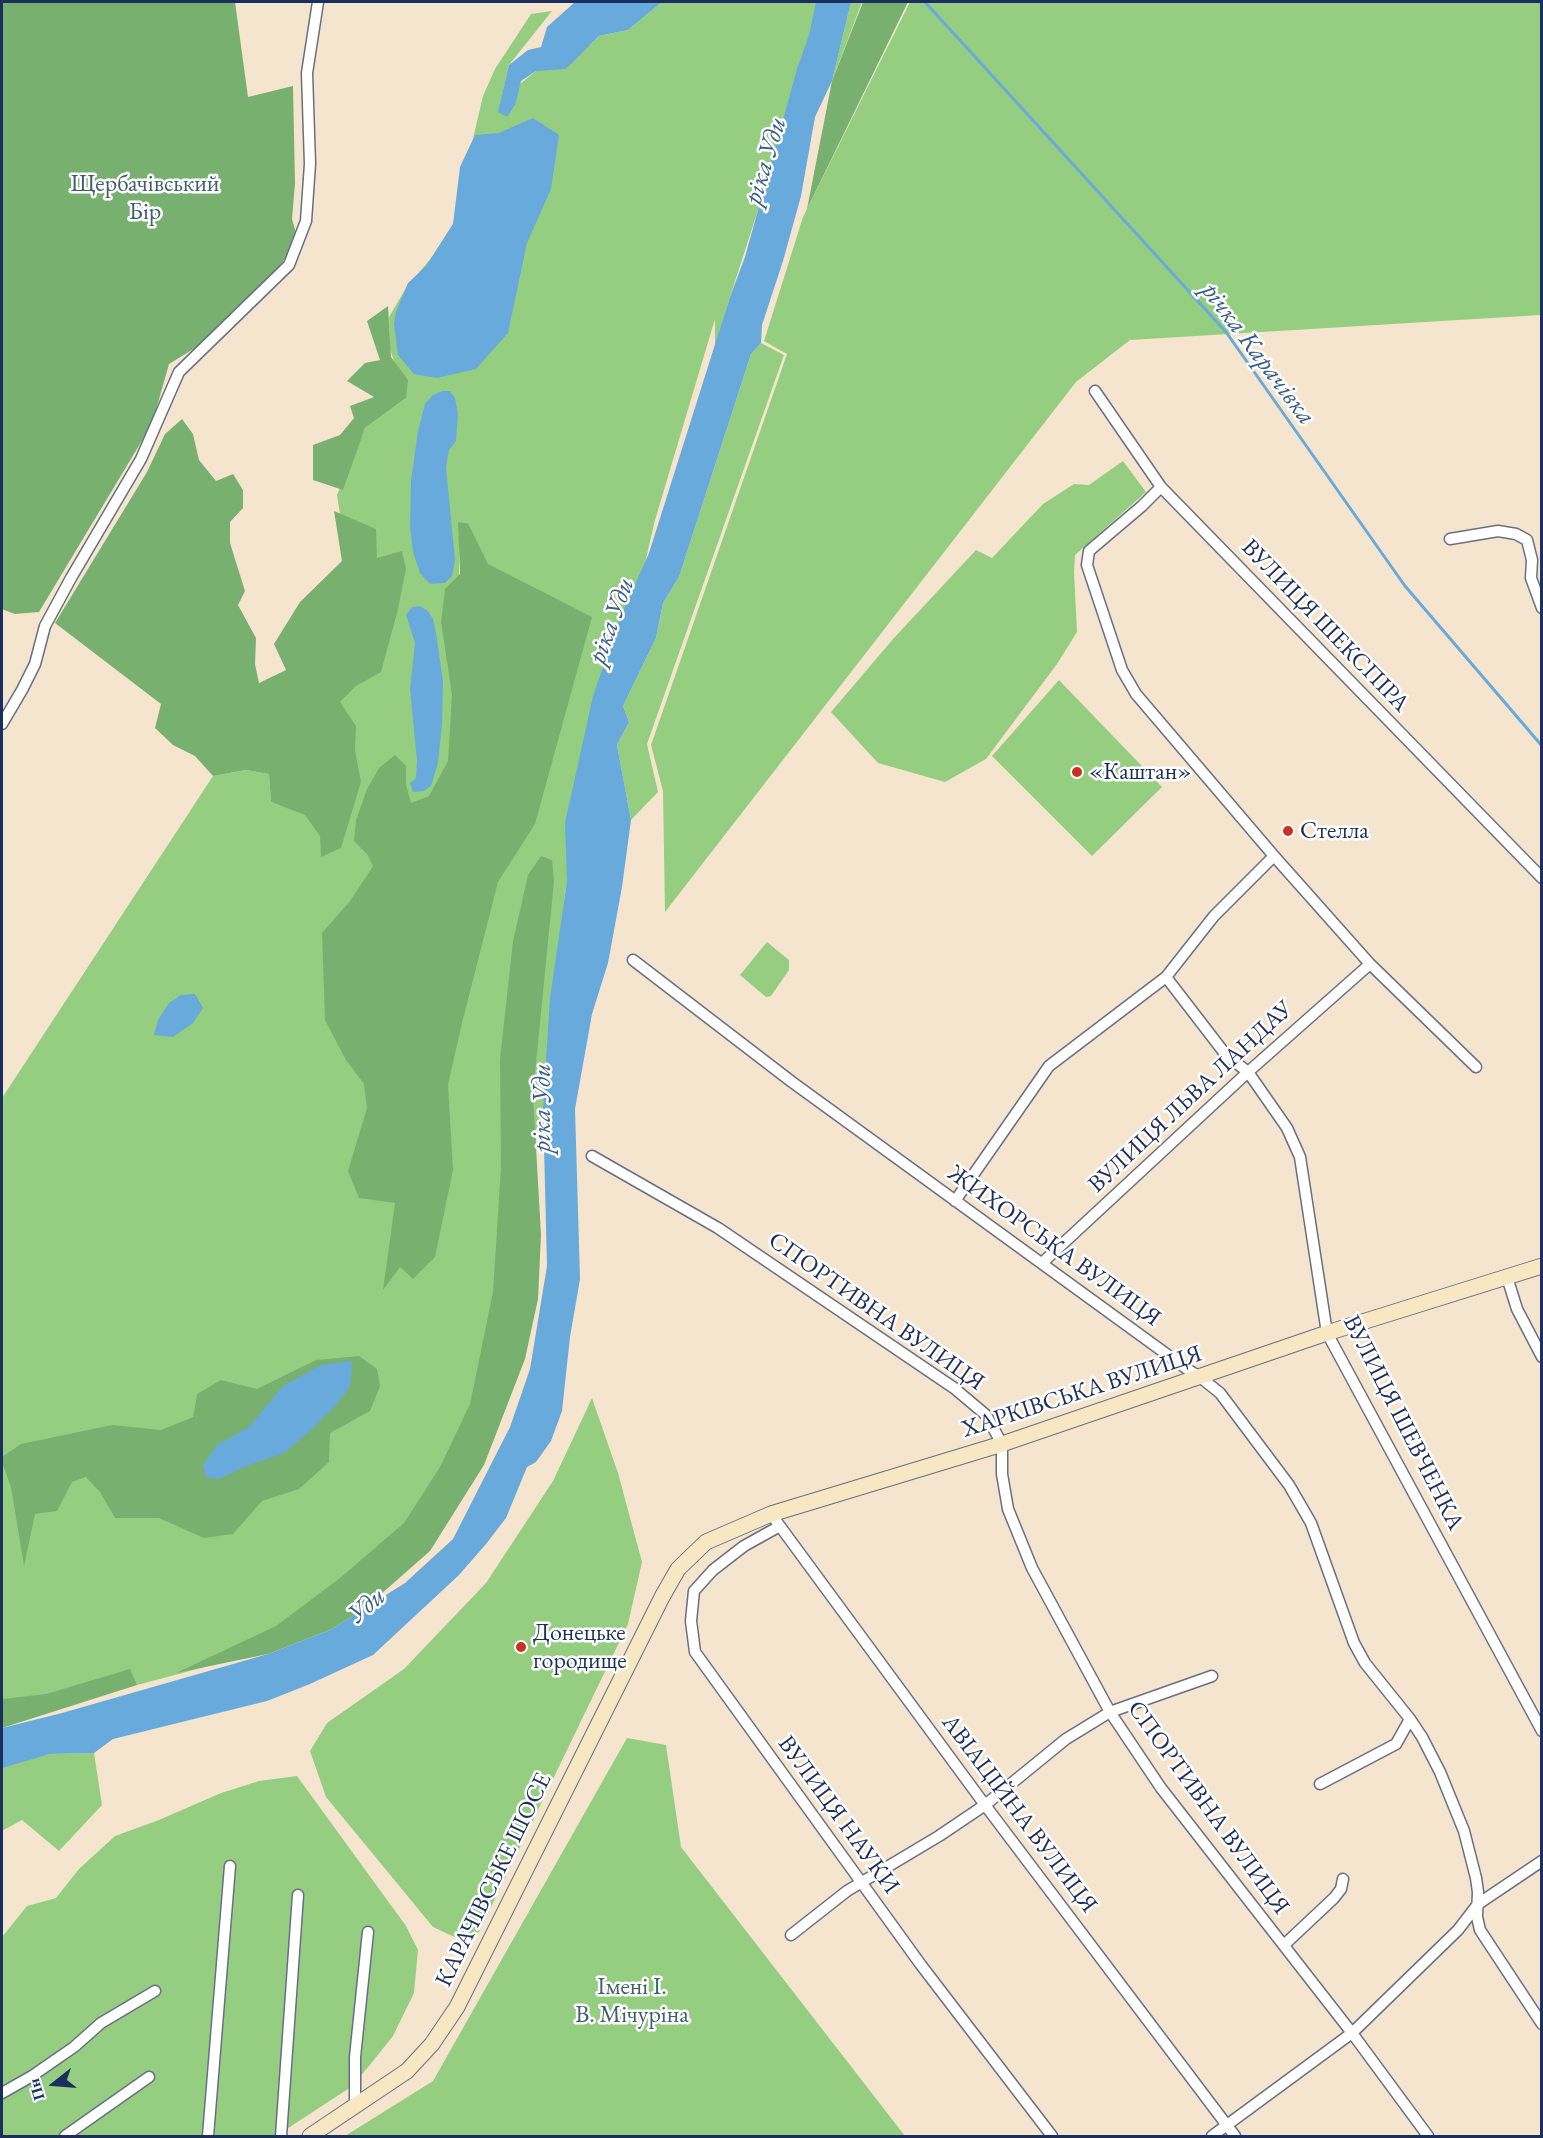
<!DOCTYPE html>
<meta charset="utf-8">
<style>
body{margin:0}
#map{position:relative;width:1543px;height:2138px;overflow:hidden;background:#f6e5ce;font-family:"EB Garamond",serif}
canvas{display:block}
.frame{position:absolute;inset:0;border:3px solid #1b2f5e;pointer-events:none}
.north{position:absolute;left:24px;top:2054px;width:60px;height:60px;-webkit-text-stroke:4px #fff;paint-order:stroke;rotate:253deg;font-size:16px;font-weight:700;line-height:24px;text-align:center;color:#1b2f5e}
.north::after{content:'';display:block;margin:auto;width:21px;height:27px;background:#1b2f5e;clip-path:polygon(50% 0,100% 100%,50% 72%,0 100%)}
</style>
<div id="map">
<canvas width="1543" height="2138"></canvas>
<div class="frame"></div>
<div class="north">Пн</div>
</div>
<script>
const context = document.querySelector('canvas').getContext('2d');
context.lineJoin = 'round';
function fillPath(path, color) {
  context.fillStyle = color;
  context.fill(path, 'evenodd');
}
function poly(rows) {
  const path = new Path2D();
  for (const r of rows) {
    path.moveTo(r[0], r[1]);
    for (let i = 2; i < r.length; i += 2) path.lineTo(r[i], r[i + 1]);
  }
  return path;
}
function stroke(path, color, width, dash) {
  context.strokeStyle = color;
  context.lineWidth = width;
  context.lineCap = dash ? 'butt' : 'round';
  context.setLineDash(dash || []);
  context.stroke(path);
}
function drawText(font, color, halo, rows, align = 'center') {
  context.font = font + ' "EB Garamond",serif';
  context.lineWidth = 5;
  context.setLineDash([]);
  context.textBaseline = 'middle';
  context.strokeStyle = halo;
  context.fillStyle = color;
  for (const [text, x, y, turn = 0] of rows) {
    context.save();
    context.translate(x, y);
    context.rotate((+turn || 0) * Math.PI / 180);
    context.textAlign = isNaN(turn) ? turn : align;
    if (halo) context.strokeText(text, 0, 0);
    context.fillText(text, 0, 0);
    context.restore();
  }
}
fillPath(poly([
 [662,2,817,2,814,30,789,102,758,210,729,300,715,346,715,319,655,520,645,563,612,641,565,894,543,1107,477,1415,392,1549,269,1650,137,1685,2,1711,2,1098,213,776,246,770,269,774,271,802,305,814,347,524,340,514,337,495,365,428,406,398,390,349,389,317,406,288,432,257,453,224,483,96,495,69,531,14,552,11,509,65,499,110,520,84,536,71,590,45,599,36,628,30],
 [459,522,468,523,487,564,459,575],
 [851,2,862,2,832,81],
 [910,2,1541,2,1541,315,1130,340,1076,382,665,912,663,791,651,745,787,354,764,341,803,217],
 [761,343,784,355,647,744,658,792,631,820,617,745,629,722,623,706,656,638,663,603,679,577,751,354],
 [1123,461,1146,492,1075,555,1074,572,1077,632,1057,664,986,759,945,782,878,763,831,712,893,639,976,550,992,558,1043,504,1074,484,1089,485],
 [1059,680,1162,787,1092,856,992,756],
 [767,942,789,960,789,970,771,996,766,997,740,975],
 [592,1398,618,1473,642,1562,628,1624,479,1932,459,1939,433,1927,326,1797,310,1751,327,1723,404,1669,486,1583,553,1481],
 [627,1738,666,1745,681,1847,905,2136,345,2136,433,2081],
 [94,1753,102,1805,59,1851,22,1820,2,1831,2,1766,50,1754],
 [297,1776,406,1926,418,1950,414,1993,393,2036,369,2066,351,2087,276,2136,2,2136,2,1937,27,1906,56,1898,79,1869,115,1836,159,1820,221,1793,259,1781]
]), '#96ce81');
fillPath(poly([
 [2,2,235,2,248,97,293,86,295,183,292,219,298,240,276,271,200,345,169,364,152,424,39,612,15,614,4,610,2,608],
 [863,2,908,2,807,209,832,81],
 [388,306,391,357,408,380,406,398,365,428,343,490,313,480,313,445,340,435,354,418,350,406,374,397,347,381,365,363,380,360,367,321],
 [182,419,193,434,199,460,216,481,233,474,243,490,243,508,230,522,230,543,245,591,238,605,256,638,255,664,259,683,286,670,274,644,300,602,342,561,334,511,376,529,377,558,402,551,406,569,397,613,381,672,356,686,340,702,356,726,355,750,361,782,341,848,321,857,320,836,305,815,271,802,269,774,246,770,213,776,195,756,173,745,155,728,161,704,55,623,147,472,165,434],
 [458,522,468,523,488,564,592,617,535,824,498,882,462,1023,448,1085,453,1170,435,1257,413,1279,400,1267,383,1290,395,1203,359,1198,348,1171,367,1108,364,1084,346,1060,325,1020,322,933,350,901,373,866,367,854,354,841,356,820,367,789,379,768,395,755,406,766,406,785,411,803,429,796,448,761,452,695,441,622,445,589,460,574],
 [541,856,552,860,554,881,533,1094,541,1235,538,1299,525,1359,484,1465,430,1551,364,1609,330,1630,268,1654,176,1673,276,1626,340,1578,404,1523,440,1467,470,1404,493,1292,501,1167,500,1059,513,941,528,875],
 [359,1356,377,1369,380,1386,370,1411,330,1433,329,1462,299,1489,262,1501,233,1534,204,1538,159,1518,115,1518,100,1492,86,1477,72,1482,57,1511,35,1514,24,1566,11,1487,2,1462,2,1457,21,1444,112,1425,161,1430,193,1417,197,1394,221,1380,257,1389,316,1360],
 [130,1669,137,1685,2,1728,2,1699,46,1694]
]), '#78b16f');
fillPath(poly([
 [575,2,662,2,628,30,599,36,566,69,536,71,521,81,515,105,507,117,498,112,509,65,528,50,541,47,547,27],
 [816,2,851,2,832,81,815,117,801,196,783,261,762,325,761,343,751,354,679,577,663,603,656,638,623,706,629,722,617,745,631,820,622,887,608,963,592,1014,575,1109,580,1279,570,1337,562,1411,551,1441,536,1462,527,1467,506,1518,486,1544,459,1575,373,1655,310,1684,267,1701,113,1739,94,1753,50,1754,2,1768,2,1728,62,1713,268,1654,330,1630,405,1583,453,1539,510,1427,530,1369,547,1266,543,1107,550,998,567,881,565,823,593,696,620,618,649,553,730,297,745,257,797,69,809,35],
 [533,118,559,135,551,189,527,243,508,333,476,369,437,378,414,374,398,355,394,324,396,312,408,283,426,266,453,224,460,167,475,135,499,133],
 [442,391,450,391,455,398,458,413,456,441,449,450,446,467,455,560,452,576,445,583,430,584,420,573,413,552,410,527,411,480,418,431,425,404,433,395],
 [420,606,428,611,433,619,437,639,443,682,442,724,438,763,431,786,424,791,413,792,410,783,416,778,417,761,410,689,415,643,406,615,412,607],
 [195,994,203,1008,193,1023,173,1037,154,1035,158,1020,169,1003,181,995],
 [352,1361,350,1387,335,1406,310,1431,284,1453,249,1465,219,1479,206,1477,203,1465,217,1445,249,1427,283,1386,321,1365]
]), '#68aadc');
stroke(poly([
 [925,2,1226,332,1405,586,1542,746]
]), '#68aadc', 3);
const minor = poly([
 [1095,391,1161,487,1542,878],
 [1161,487,1142,506,1089,551,1087,565,1122,670,1136,694,1274,856,1370,964,1476,1067],
 [1450,539,1498,531,1516,534,1527,540,1532,560,1531,578,1542,608],
 [2,724,22,690,35,664,45,626,71,578,141,459,179,372,289,265,306,221,310,164,307,73,318,2],
 [633,960,792,1082,1187,1369,1200,1377,1220,1393,1289,1485,1311,1523,1354,1643,1365,1663,1410,1719,1422,1737,1440,1772,1464,1831,1476,1878,1478,1892,1477,1917,1480,1930,1542,2024],
 [1166,977,1226,1055,1248,1072,1287,1128,1300,1157,1327,1333,1542,1731],
 [592,1156,718,1228,954,1388,986,1415,1002,1444,1002,1474,1008,1509,1032,1568,1110,1712,1161,1788,1352,2033,1428,2136],
 [955,1201,1049,1066,1166,977,1214,916,1274,856],
 [1042,1263,1248,1072,1370,964],
 [1507,1277,1517,1309,1542,1357],
 [771,1514,985,1805,1235,2136],
 [780,1526,744,1546,713,1570,694,1591,691,1621,695,1652,921,1965,1052,2136],
 [1320,1784,1396,1744,1410,1719],
 [791,1935,847,1891,939,1836,985,1805,1066,1739,1097,1720,1110,1712,1212,1676],
 [1284,1945,1334,1898,1341,1889,1343,1879],
 [2,2093,32,2076,74,2047,101,2023,155,1991],
 [355,2107,355,2057,368,1932],
 [65,2136,149,2077],
 [208,2136,230,1866],
 [281,2136,298,1895],
 [1212,2136,1352,2033,1458,1930,1478,1904,1542,1861]
]);
const secondary = poly([
 [310,2136,407,2071,432,2044,457,2007,662,1597,678,1569,706,1542,771,1514,1002,1444,1327,1333,1542,1266]
]);
stroke(minor, '#686f85', 13);
stroke(secondary, '#686f85', 17);
stroke(minor, '#fff', 10);
stroke(secondary, '#f7e8c3', 15);
for (const [x, y, r, color] of [
 [1077,772,6,"#c8321e"],
 [1288,831,6,"#c8321e"],
 [521,1647,6,"#c8321e"]
]) {
  const dot = new Path2D();
  dot.arc(x, y, r, 0, 2 * Math.PI);
  context.fillStyle = color;
  context.fill(dot);
  stroke(dot, '#fff', 2);
}
drawText('24px', '#405f68', '#fff', [
 ["Щербачівський",145,184],
 ["Бір",145,212],
 ["Імені І.",632,1987],
 ["В. Мічуріна",632,2015]
]);
drawText('24px', '#1b2f5e', '#fff', [
 ["ВУЛИЦЯ ШЕКСПІРА",1325,626,46],
 ["ВУЛИЦЯ ЛЬВА ЛАНДАУ",1191,1097,-43],
 ["ЖИХОРСЬКА ВУЛИЦЯ",1054,1246,36],
 ["СПОРТИВНА ВУЛИЦЯ",876,1312,35],
 ["ХАРКІВСЬКА ВУЛИЦЯ",1082,1392,-18],
 ["ВУЛИЦЯ ШЕВЧЕНКА",1403,1423,63],
 ["СПОРТИВНА ВУЛИЦЯ",1208,1808,54],
 ["АВІАЦІЙНА ВУЛИЦЯ",1019,1814,53],
 ["ВУЛИЦЯ НАУКИ",838,1815,54],
 ["КАРАЧІВСЬКЕ ШОСЕ",494,1880,-64]
]);
drawText('24px', '#1b2f5e', '#fff', [
 ["«Каштан»",1089,772],
 ["Стелла",1300,831],
 ["Донецьке",533,1633],
 ["городище",533,1661]
], 'left');
drawText('italic 26px', '#365a8a', '#fff', [
 ["ріка Уди",766,161,-73],
 ["річка Карачівка",1258,354,53],
 ["ріка Уди",612,621,-70],
 ["ріка Уди",543,1108,-90],
 ["Уди",367,1606,-40]
]);
</script>
